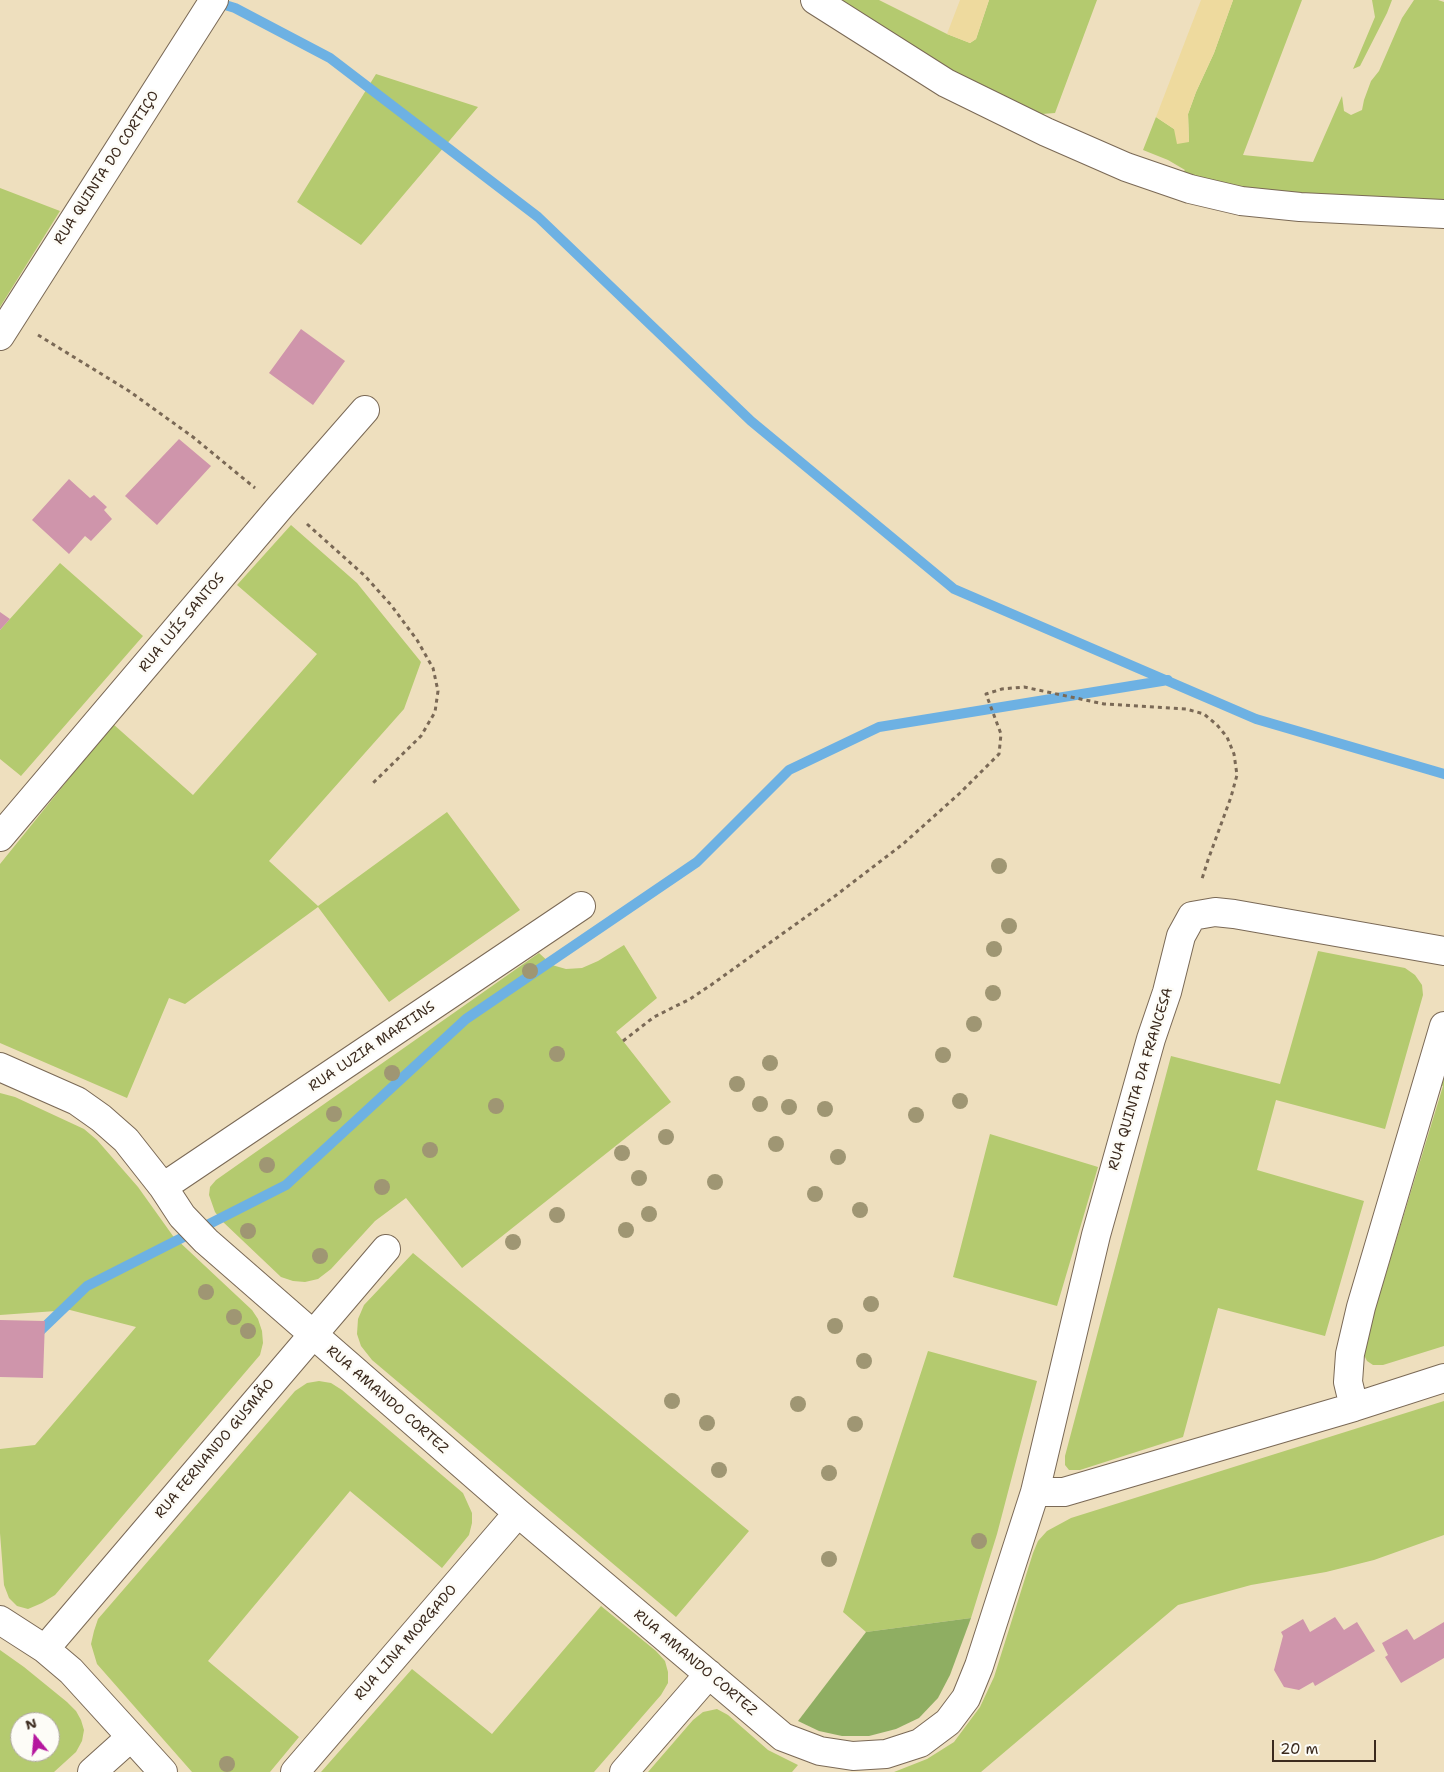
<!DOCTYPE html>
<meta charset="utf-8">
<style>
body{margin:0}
#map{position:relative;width:1444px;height:1772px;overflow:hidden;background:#eedfbe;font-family:"Shantell Sans",sans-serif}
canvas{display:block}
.north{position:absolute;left:10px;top:1712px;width:50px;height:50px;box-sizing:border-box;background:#fdfcf7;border:1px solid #afa8a0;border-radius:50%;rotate:343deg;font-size:14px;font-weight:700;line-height:20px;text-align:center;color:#3b2a1e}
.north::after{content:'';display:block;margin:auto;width:18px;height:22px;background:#b5179e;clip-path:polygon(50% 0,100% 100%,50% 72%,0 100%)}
.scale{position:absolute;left:1272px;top:1740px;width:104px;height:22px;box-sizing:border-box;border:2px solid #3b2a1e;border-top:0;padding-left:6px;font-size:15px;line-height:18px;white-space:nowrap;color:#3b2a1e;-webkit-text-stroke:4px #fdfcf7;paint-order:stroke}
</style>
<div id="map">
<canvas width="1444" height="1772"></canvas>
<div class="north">N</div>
<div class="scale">20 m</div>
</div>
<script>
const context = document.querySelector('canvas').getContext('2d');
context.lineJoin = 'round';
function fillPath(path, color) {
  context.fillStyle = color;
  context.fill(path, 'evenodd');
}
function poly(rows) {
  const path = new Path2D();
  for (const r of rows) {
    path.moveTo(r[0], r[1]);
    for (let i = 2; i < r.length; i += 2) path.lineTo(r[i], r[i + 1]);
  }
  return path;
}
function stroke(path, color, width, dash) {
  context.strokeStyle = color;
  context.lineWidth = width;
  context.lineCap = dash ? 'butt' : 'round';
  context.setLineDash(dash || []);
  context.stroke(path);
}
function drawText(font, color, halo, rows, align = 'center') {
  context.font = font + ' "Shantell Sans",sans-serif';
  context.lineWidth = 5;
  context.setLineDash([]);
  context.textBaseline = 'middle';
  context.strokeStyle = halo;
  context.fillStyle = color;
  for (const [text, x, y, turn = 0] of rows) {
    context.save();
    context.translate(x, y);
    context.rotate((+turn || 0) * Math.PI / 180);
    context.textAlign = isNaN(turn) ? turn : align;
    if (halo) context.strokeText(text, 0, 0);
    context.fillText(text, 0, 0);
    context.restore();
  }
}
fillPath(poly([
 [836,0,879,0,947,34,970,43,976,39,989,0,1097,0,1055,113,1042,114,1027,111,999,97,930,58],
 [1233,0,1302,0,1243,155,1313,162,1342,96,1344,111,1351,115,1362,110,1364,100,1371,81,1379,71,1402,18,1414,0,1438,0,1444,2,1444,200,1279,193,1232,186,1183,172,1185,170,1168,160,1143,150,1156,117,1174,129,1189,142,1188,114,1196,92,1214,53],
 [1372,0,1392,0,1387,13,1360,66,1353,69,1375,17],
 [376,74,478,107,361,245,297,202],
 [0,188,60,211,0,307],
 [291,525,357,583,421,662,404,709,269,861,318,906,447,812,520,910,389,1002,318,907,185,1004,169,998,127,1098,0,1043,0,864,113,724,193,795,317,654,237,585],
 [60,563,143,636,21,776,0,759,0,630],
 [624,945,657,998,616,1032,671,1102,462,1268,406,1198,375,1221,331,1269,318,1279,305,1282,293,1281,281,1277,222,1221,215,1212,209,1195,210,1187,216,1180,539,953,552,965,566,969,582,968,598,961],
 [1318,951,1405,968,1415,975,1422,985,1423,995,1385,1129,1276,1100,1257,1170,1364,1201,1325,1336,1218,1308,1183,1437,1080,1470,1069,1470,1065,1465,1065,1456,1171,1056,1280,1084],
 [1444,1044,1444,1346,1383,1365,1373,1365,1367,1361,1364,1355,1364,1346,1443,1086,1436,1083],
 [0,1093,15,1097,84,1129,97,1140,138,1187,173,1236,252,1310,258,1319,262,1331,263,1343,260,1355,55,1595,42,1603,28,1609,17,1606,9,1598,4,1585,0,1533,0,1449,35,1445,136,1327,70,1310,0,1315],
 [990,1134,1098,1167,1057,1306,953,1277],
 [413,1253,749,1531,676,1617,372,1360,361,1346,357,1334,358,1319,364,1305],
 [928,1351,1037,1381,997,1534,971,1618,866,1632,843,1612],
 [319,1381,331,1383,342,1390,463,1493,472,1513,472,1523,469,1535,442,1568,350,1491,208,1661,299,1737,270,1772,192,1772,97,1664,91,1644,94,1631,98,1619,295,1391,307,1383],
 [1444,1401,1444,1535,1374,1560,1326,1572,1251,1585,1178,1605,981,1772,894,1772,927,1759,954,1742,980,1707,994,1677,1033,1553,1038,1541,1047,1531,1071,1518],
 [601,1606,656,1651,665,1661,668,1672,668,1683,661,1695,594,1772,321,1772,412,1669,492,1734],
 [0,1650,24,1667,67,1702,76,1711,81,1720,84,1730,82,1741,76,1752,54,1772,0,1772],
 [20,1722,50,1722,50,1752,20,1752],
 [717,1709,728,1715,768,1750,798,1765,792,1772,648,1772,693,1720,703,1712]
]), '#b4ca6f');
fillPath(poly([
 [971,1618,950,1675,938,1698,919,1718,896,1729,869,1736,842,1736,819,1731,798,1721,866,1632]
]), '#8fae62');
fillPath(poly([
 [960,0,989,0,976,39,970,43,947,34],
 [1201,0,1233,0,1214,53,1196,92,1188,114,1189,142,1177,144,1174,129,1156,117]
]), '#eeda9e');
stroke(poly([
 [215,2,235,8,330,58,538,217,751,421,954,589,1256,719,1444,774],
 [36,1335,87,1286,286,1185,466,1019,697,862,789,770,879,727,1168,680]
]), '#6db1e3', 10);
fillPath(poly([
 [301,329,345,361,313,405,269,373],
 [179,439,211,466,157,525,125,496],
 [69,479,90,498,94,495,107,507,104,510,112,519,91,541,85,536,69,554,32,520],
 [0,612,10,619,0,630],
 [0,1320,45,1321,43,1378,0,1377],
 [1335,1617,1344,1630,1357,1622,1375,1651,1315,1686,1313,1682,1299,1690,1284,1687,1274,1670,1283,1636,1281,1632,1303,1619,1310,1632],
 [1444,1622,1444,1658,1401,1683,1385,1657,1388,1655,1382,1643,1407,1629,1414,1640]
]), '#cf95ab');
const minor = poly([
 [815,0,946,83,1046,132,1126,167,1190,189,1241,201,1300,207,1444,214],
 [0,336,214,0],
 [0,837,280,507,365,410],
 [0,1067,77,1101,101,1118,126,1140,163,1187,182,1216,206,1241,518,1513,783,1737,820,1751,853,1756,886,1754,920,1743,948,1722,966,1698,979,1666,1035,1492,1096,1235,1151,1039,1167,992,1181,936,1192,916,1215,912,1234,914,1444,951],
 [163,1187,581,906],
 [1354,1407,1348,1382,1350,1354,1361,1307,1444,1026],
 [1035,1492,1064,1492,1354,1407,1444,1378],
 [0,1620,45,1649,71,1671,163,1772],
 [45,1649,386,1249],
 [92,1772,131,1737],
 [295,1772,518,1513],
 [624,1772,709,1674]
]);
stroke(minor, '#7a6956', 30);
stroke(poly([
 [38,335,129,391,193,437,255,488],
 [307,524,365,576,391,605,417,640,433,668,438,691,435,712,421,736,373,783],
 [623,1041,654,1017,690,999,711,985,835,896,903,844,960,793,999,754,1001,734,986,694,1002,689,1024,687,1104,704,1186,709,1204,714,1217,725,1227,737,1234,754,1237,775,1231,797,1208,860,1201,882]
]), '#7a6956', 3, [4, 4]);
stroke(minor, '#fff', 28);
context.fillStyle = '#9f9673';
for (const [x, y] of [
 [999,866],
 [1009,926],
 [994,949],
 [530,971],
 [993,993],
 [974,1024],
 [557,1054],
 [943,1055],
 [770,1063],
 [392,1073],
 [737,1084],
 [960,1101],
 [760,1104],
 [496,1106],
 [789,1107],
 [825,1109],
 [334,1114],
 [916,1115],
 [666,1137],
 [776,1144],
 [430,1150],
 [622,1153],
 [838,1157],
 [267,1165],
 [639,1178],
 [715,1182],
 [382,1187],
 [815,1194],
 [860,1210],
 [649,1214],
 [557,1215],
 [626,1230],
 [248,1231],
 [513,1242],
 [320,1256],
 [206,1292],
 [871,1304],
 [234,1317],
 [835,1326],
 [248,1331],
 [864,1361],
 [672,1401],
 [798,1404],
 [707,1423],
 [855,1424],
 [719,1470],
 [829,1473],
 [979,1541],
 [829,1559],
 [227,1764]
]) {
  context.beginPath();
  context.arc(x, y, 8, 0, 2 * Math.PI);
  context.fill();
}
drawText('14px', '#3b2a1e', '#fdfcf7', [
 ["RUA QUINTA DO CORTIÇO",107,168,-57],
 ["RUA LUÍS SANTOS",182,623,-50],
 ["RUA LUZIA MARTINS",372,1047,-34],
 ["RUA QUINTA DA FRANCESA",1141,1079,-73],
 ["RUA AMANDO CORTEZ",387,1400,41],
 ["RUA FERNANDO GUSMÃO",215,1449,-50],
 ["RUA LINA MORGADO",406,1643,-49],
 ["RUA AMANDO CORTEZ",695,1663,40]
]);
</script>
